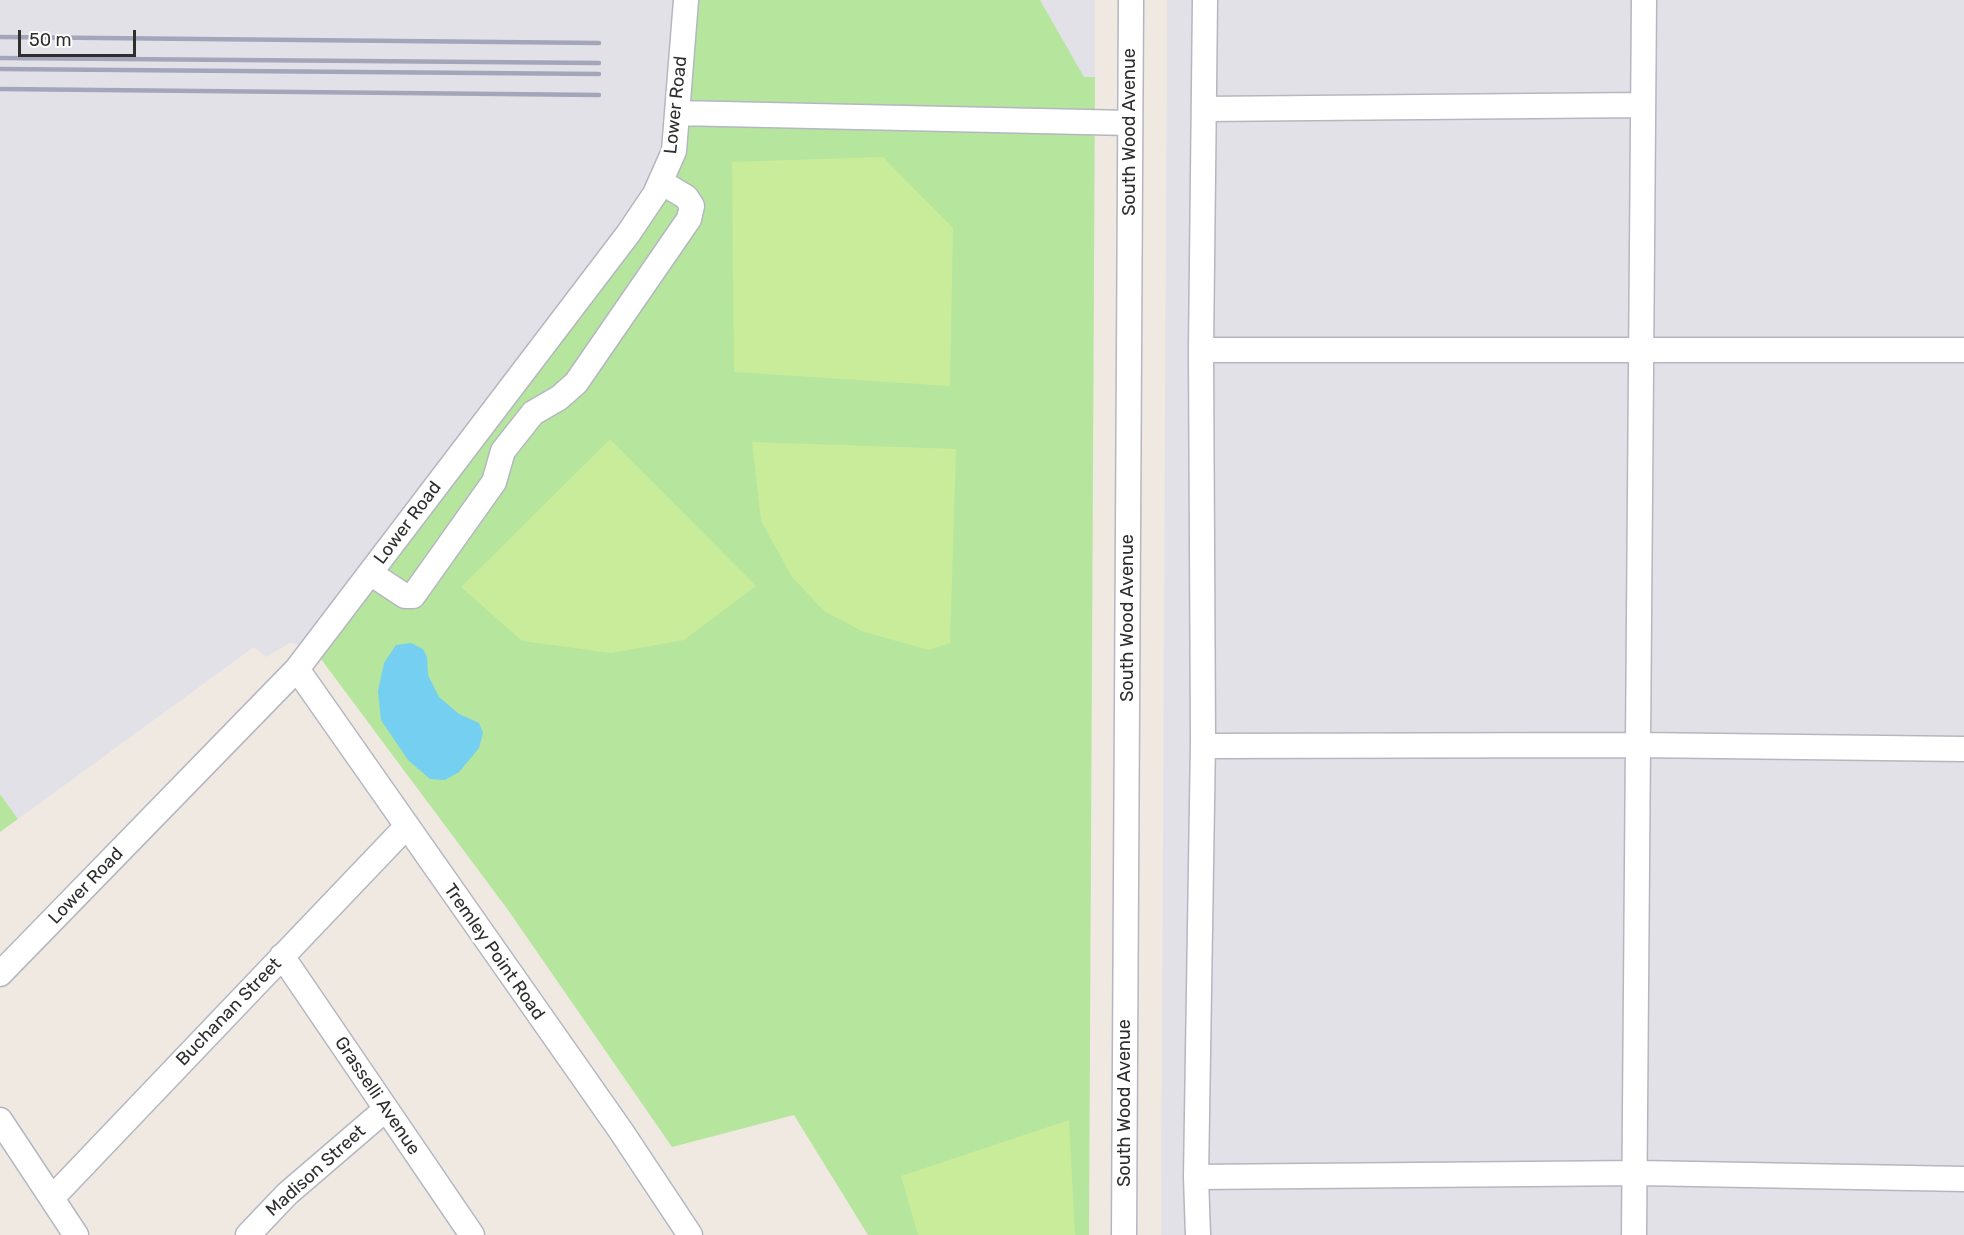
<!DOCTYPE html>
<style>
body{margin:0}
#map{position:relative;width:1964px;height:1235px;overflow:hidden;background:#efe9e1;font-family:Rubik,sans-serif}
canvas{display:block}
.scale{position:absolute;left:18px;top:30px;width:118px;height:27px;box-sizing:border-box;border:3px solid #2e2e2e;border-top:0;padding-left:8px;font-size:18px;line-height:21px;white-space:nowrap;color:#2e2e2e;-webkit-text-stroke:4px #fff;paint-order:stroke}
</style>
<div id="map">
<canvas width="1964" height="1235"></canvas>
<div class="scale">50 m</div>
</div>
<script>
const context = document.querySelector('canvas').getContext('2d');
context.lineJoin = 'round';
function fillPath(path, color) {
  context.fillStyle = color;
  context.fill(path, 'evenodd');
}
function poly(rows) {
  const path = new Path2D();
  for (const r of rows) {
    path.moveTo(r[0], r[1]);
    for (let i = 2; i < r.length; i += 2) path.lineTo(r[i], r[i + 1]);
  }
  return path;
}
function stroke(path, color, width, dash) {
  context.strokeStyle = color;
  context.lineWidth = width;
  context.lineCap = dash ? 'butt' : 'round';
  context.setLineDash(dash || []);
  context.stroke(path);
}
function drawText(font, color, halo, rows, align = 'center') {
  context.font = font + ' Rubik,sans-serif';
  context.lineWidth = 6;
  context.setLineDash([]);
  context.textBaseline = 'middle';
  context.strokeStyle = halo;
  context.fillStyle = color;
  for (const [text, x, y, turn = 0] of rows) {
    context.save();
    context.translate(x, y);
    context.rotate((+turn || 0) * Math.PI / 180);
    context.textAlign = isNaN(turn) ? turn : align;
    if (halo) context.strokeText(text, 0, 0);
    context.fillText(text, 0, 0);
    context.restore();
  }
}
fillPath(poly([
 [0,0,678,0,660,186,313,648,290,643,266,657,254,647,18,819,0,794],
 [1040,0,1095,0,1095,77,1084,78],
 [1167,0,1964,0,1964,1235,1161,1235]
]), '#e3e1e8');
fillPath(poly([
 [678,0,1040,0,1084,77,1095,77,1089,1235,868,1235,794,1115,672,1147,508,910,315,651,660,186],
 [0,794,18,819,0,832]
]), '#b6e59e');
fillPath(poly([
 [883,157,953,228,950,386,734,372,732,162],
 [610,439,756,586,684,640,611,653,522,641,461,587],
 [752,442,956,449,950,643,929,650,864,632,824,611,792,577,761,521],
 [1069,1120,1075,1235,918,1235,901,1176]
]), '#c9ec9a');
fillPath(poly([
 [411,643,423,649,427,657,428,675,439,697,459,714,479,723,483,733,479,748,459,772,445,780,430,779,408,760,381,720,378,691,384,663,396,645]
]), '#75cff0');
const minor = poly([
 [1204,109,1642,105],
 [677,113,1130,123],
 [1201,350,1205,0],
 [1964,350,1201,350,1203,741,1196,1177,1640,1173,1964,1179],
 [370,573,405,596,413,596,494,482,503,451,533,413,559,398,576,383,689,219,692,206,686,197,661,182],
 [297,669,621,1131,690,1235],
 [1203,746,1638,745,1964,749],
 [282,956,472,1235],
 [0,974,297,669,628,234,655,194,674,151,686,0],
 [0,1120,76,1235],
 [1196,1177,1198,1235],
 [53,1197,406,827],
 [248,1235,287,1194,386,1109],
 [1124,1235,1131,0],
 [1634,1235,1644,0]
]);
stroke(minor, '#b4b7c1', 27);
stroke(minor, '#fff', 24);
stroke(poly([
 [0,37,599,43],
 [0,58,599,63],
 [0,69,599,74],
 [0,89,599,95]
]), '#a3a6b8', 4.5);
drawText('18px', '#2e2e2e', '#fff', [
 ["Lower Road",676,105,-84],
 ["South Wood Avenue",1130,132,-90],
 ["Lower Road",408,523,-53],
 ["South Wood Avenue",1128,618,-90],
 ["Lower Road",86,886,-46],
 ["Tremley Point Road",494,952,55],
 ["Buchanan Street",229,1012,-46],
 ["Grasselli Avenue",377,1096,56],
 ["South Wood Avenue",1125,1103,-90],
 ["Madison Street",316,1171,-42]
]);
</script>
